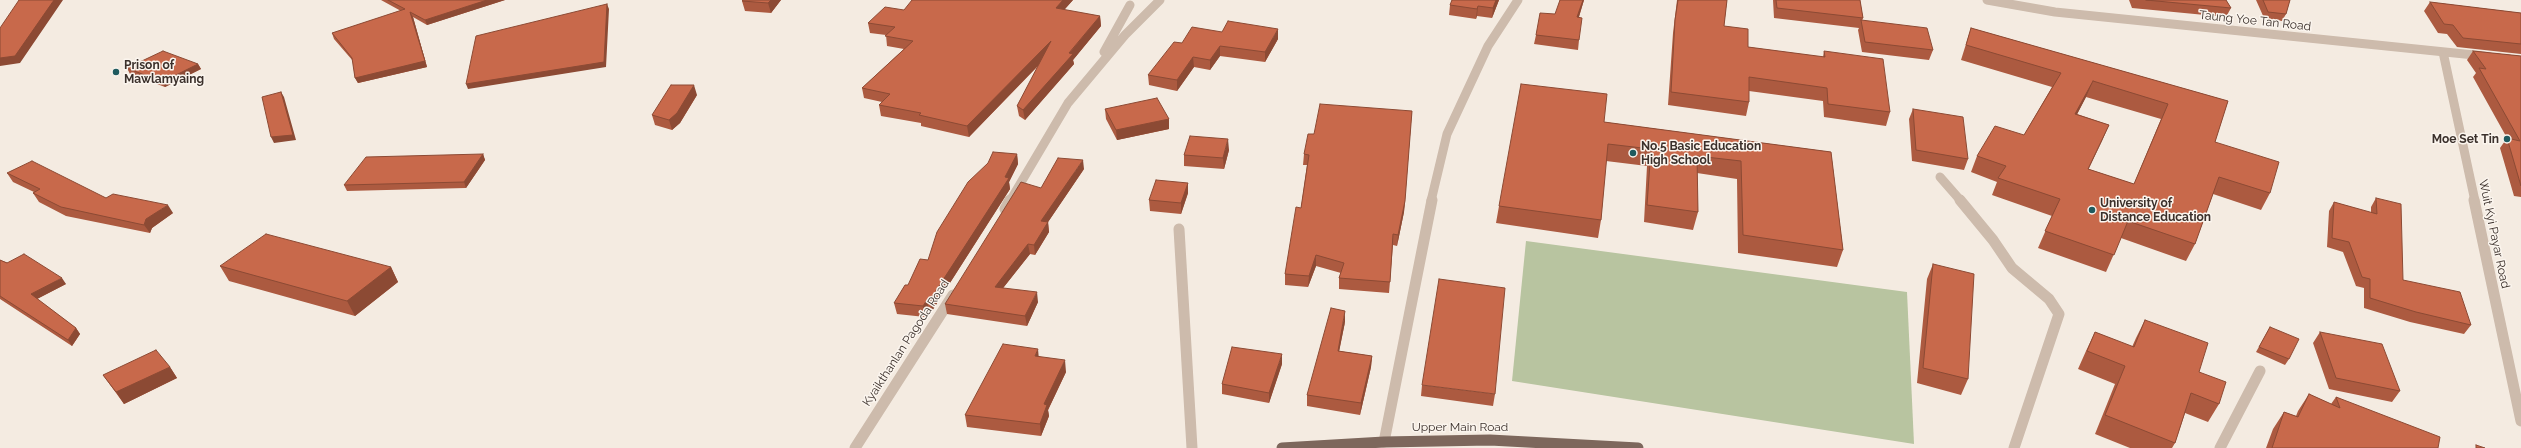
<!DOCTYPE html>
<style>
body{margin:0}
canvas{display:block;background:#f4ebe1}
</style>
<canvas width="2521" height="448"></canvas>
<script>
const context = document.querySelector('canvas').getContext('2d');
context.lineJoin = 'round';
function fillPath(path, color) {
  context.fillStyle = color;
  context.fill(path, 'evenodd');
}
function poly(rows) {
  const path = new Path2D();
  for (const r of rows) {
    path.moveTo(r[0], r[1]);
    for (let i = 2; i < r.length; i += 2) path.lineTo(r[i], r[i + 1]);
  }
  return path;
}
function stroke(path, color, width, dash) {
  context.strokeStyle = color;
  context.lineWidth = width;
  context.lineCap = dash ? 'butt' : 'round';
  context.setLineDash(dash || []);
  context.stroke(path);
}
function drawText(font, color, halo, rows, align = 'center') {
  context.font = font + ' Raleway,sans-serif';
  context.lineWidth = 3;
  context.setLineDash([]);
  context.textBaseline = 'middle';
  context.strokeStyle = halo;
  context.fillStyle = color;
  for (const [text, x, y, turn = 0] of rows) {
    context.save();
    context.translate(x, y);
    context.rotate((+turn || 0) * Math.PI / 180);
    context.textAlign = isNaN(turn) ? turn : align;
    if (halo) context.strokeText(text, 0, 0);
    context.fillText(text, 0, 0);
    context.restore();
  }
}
fillPath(poly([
 [1526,241,1907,292,1914,444,1512,381]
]), '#b8c4a0');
stroke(poly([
 [1940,177,1961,201],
 [1431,201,1447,134,1488,46,1518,0]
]), '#cdbbac', 9);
stroke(poly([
 [1960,200,1993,240,2012,268,2049,299,2059,314,2014,448],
 [1179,229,1192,448],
 [1384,442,1432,200]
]), '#cdbbac', 11);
stroke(poly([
 [1104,52,1130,5],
 [1010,201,1068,103,1125,35,1160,0]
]), '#cdbbac', 9);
stroke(poly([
 [1005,209,1010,200],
 [855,448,953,295],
 [2220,448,2260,371]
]), '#cdbbac', 11);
stroke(poly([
 [1987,0,2055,12,2484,56],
 [2443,52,2475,201]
]), '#cdbbac', 9);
stroke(poly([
 [2474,200,2521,421]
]), '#cdbbac', 11);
stroke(poly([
 [1282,448,1384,442,1490,440,1638,448]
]), '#7d675c', 11);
fillPath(poly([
 [381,0,505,0,427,25,413,17,427,67,358,83,355,78,353,61,334,39,332,33,401,11],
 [781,0,771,13,745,11,742,1],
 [1073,0,1064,10,1100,16,1101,26,1073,60,1074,64,1025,120,1019,116,1017,106,1039,65,969,137,921,126,921,123,881,116,879,105,882,102,864,98,862,88,904,49,887,46,886,35,870,33,868,23,904,10],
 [1499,0,1492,18,1477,16,1476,19,1449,15,1450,5],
 [1584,0,1579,17,1579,40,1578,50,1534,44,1536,35,1555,14],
 [1677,0,1727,0,1724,26,1748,47,1823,57,1824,51,1890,112,1886,126,1824,117,1823,101,1749,91,1749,102,1746,116,1668,105,1673,33],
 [1773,0,1860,0,1863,18,1862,21,1933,50,1929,60,1862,52,1858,30,1859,28,1774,18],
 [2129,0,2226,0,2231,8,2226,17,2132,8],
 [2256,0,2290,0,2286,14,2282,21,2264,18],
 [2430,2,2521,13,2521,54,2457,47,2447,34,2438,33,2424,11],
 [1971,28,2228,101,2215,142,2270,193,2261,210,2213,194,2195,244,2186,261,2121,238,2106,272,2038,248,2052,216,1992,195,1997,182,1971,172,1977,156,2024,135,2052,87,1961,60],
 [2086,97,2161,119,2134,184,2088,169,2109,125,2077,114],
 [1222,32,1278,39,1265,62,1220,56,1210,70,1194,67,1177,91,1149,85,1148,75,1182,43],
 [2473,51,2521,56,2521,197,2514,196,2500,148,2507,138,2473,77,2476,73,2467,60],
 [198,64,201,69,165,87,130,74,127,68],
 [697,95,680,123,672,130,655,125,652,115],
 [1105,109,1169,119,1169,129,1117,140,1106,119],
 [1913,109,1968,159,1964,170,1912,161,1909,119],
 [1412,111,1404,212,1397,246,1393,245,1389,293,1339,289,1339,278,1341,273,1316,266,1308,287,1285,285,1285,274,1301,208,1307,165,1303,165,1304,154,1314,134],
 [1604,122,1831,152,1843,250,1837,267,1738,253,1737,179,1697,173,1698,212,1693,230,1644,222,1647,166,1606,161,1601,220,1598,238,1496,223,1499,206],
 [1229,150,1224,169,1184,166,1184,155],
 [483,154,485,160,466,188,347,191,344,185],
 [1017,154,1018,164,1009,182,1010,189,932,311,929,311,925,317,897,314,894,303,928,260],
 [1084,169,1048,222,1049,232,1035,255,1030,254,1003,288,1038,302,1027,326,947,314,945,304,1041,188],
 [7,173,106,198,173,213,152,228,150,233,66,216,39,202,33,193,34,192,13,182],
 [1188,183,1188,193,1181,214,1150,211,1149,200],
 [2376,198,2403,280,2471,325,2464,334,2410,322,2364,308,2364,288,2356,286,2343,252,2327,247,2329,211,2334,202,2371,213,2371,207],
 [0,260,66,284,37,299,76,328,80,334,72,346,0,299],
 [1933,264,1968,379,1961,395,1917,383,1927,279],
 [220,266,391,267,398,282,355,316,229,281],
 [2145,320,2199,372,2219,404,2208,422,2185,413,2175,443,2172,448,2130,448,2095,434,2115,384,2078,369,2086,351,2095,332,2132,347,2136,338],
 [1345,322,1339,351,1372,356,1371,367,1360,415,1307,406,1307,395],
 [2270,327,2289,359,2285,365,2256,352],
 [2320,332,2400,391,2392,402,2329,389,2313,343],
 [1039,356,1066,372,1048,410,1049,416,1041,436,967,427,965,415],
 [1282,364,1269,403,1222,394,1222,384],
 [170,367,177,378,124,404,103,375],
 [1422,385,1495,394,1493,406,1421,396],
 [2309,394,2331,404,2336,397,2438,448,2266,448,2273,429,2284,412,2296,416,2298,411]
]), '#ac5a40');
fillPath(poly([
 [54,0,63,0,20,63,0,66,0,58],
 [487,0,505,0,427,25,425,20],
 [771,0,781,0,771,13,768,3],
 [1063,0,1073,0,1057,18,1056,8],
 [1496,0,1499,0,1492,18,1493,8],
 [1583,0,1584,0,1576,26,1577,17],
 [607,4,609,9,606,67,468,89,466,84],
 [1478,6,1477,16,1476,19,1477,9],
 [410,12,413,17,427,67,358,83,355,78],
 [1100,16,1101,26,1073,60,1074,64,1025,120,1023,110],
 [1278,29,1278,39,1265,62,1265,52],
 [1051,41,1052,51,969,137,967,126],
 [1220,46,1220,56,1210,70,1210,60],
 [1193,57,1194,67,1177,91,1177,80],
 [198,64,201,69,165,87,162,82],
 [2093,81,2086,97,2069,130,2075,114],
 [694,85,697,95,680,123,672,130,669,120],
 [281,92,284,97,296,140,274,143,271,137],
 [1169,119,1169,129,1117,140,1116,130],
 [2109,125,2102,141,2081,185,2088,169],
 [1228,139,1229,150,1224,169,1223,158],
 [483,154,485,160,466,188,464,182],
 [1017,154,1018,164,1009,182,1010,189,932,311,930,300,1005,177],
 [1083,160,1084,169,1042,231,1041,221],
 [1188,183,1188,193,1181,214,1181,203],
 [1405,201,1404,212,1397,246,1398,235],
 [168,205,173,213,152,228,150,233,144,225,146,219],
 [1048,222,1049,232,1035,255,1034,245],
 [1028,244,1030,254,996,297,995,287],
 [1316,255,1316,266,1308,287,1309,276],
 [391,267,398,282,355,316,347,301],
 [62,278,66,284,35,300,31,294],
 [1037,292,1038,302,1027,326,1025,316],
 [927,300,929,311,925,317,923,306],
 [1345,311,1345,322,1337,362,1338,351],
 [76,328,80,334,72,346,68,340],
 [1038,349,1039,360,1035,356],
 [1282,354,1282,364,1269,403,1269,393],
 [1372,356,1371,367,1360,415,1361,403],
 [1065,360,1066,372,1048,410,1049,416,1041,436,1040,424,1044,404],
 [170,367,177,378,124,404,116,392]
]), '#8c4a34');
const building = poly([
 [19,0,54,0,15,56,0,58,0,28,19,0],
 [388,0,487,0,425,20,410,12,425,61,355,78,352,58,332,33,405,9,388,0],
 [743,0,771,0,768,3,742,1,743,0],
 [912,0,1063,0,1056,8,1100,16,1069,53,1073,54,1023,110,1017,106,1051,41,967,126,919,115,921,113,879,105,890,94,862,88,913,41,885,36,895,27,868,23,885,7,904,10,912,0],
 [1452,0,1496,0,1493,8,1478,6,1477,9,1450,5,1452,0],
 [1560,0,1583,0,1577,17,1582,18,1579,40,1536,35,1540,13,1555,14,1560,0],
 [1678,0,1727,0,1724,26,1748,29,1748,47,1825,57,1824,51,1883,59,1890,112,1828,104,1827,88,1749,77,1749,102,1671,92,1675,20,1678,0],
 [1776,0,1860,0,1863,18,1777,8,1776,0],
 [2146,0,2226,0,2231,8,2146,0],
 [2263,0,2290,0,2286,14,2268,12,2263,0],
 [2430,2,2521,13,2521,44,2463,38,2453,25,2444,24,2430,2],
 [607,4,604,62,466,84,476,36,607,4],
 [1861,20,1927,28,1933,50,1865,42,1861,20],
 [1228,21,1278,29,1265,52,1220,46,1210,60,1193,57,1177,80,1148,75,1174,42,1182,43,1192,27,1222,32,1228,21],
 [1971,28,2228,101,2215,142,2279,162,2270,193,2219,177,2195,244,2128,221,2114,255,2045,231,2060,199,1998,178,2006,166,1977,156,1995,126,2024,135,2061,73,1966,45,1971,28],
 [2093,81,2168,104,2134,184,2088,169,2109,125,2075,114,2093,81],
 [163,51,198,64,162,82,127,68,163,51],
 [2473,51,2521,56,2521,186,2507,138,2520,141,2479,68,2486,69,2473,51],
 [1521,84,1607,94,1604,122,1831,152,1843,250,1743,235,1741,161,1697,156,1698,212,1647,205,1651,149,1608,144,1601,220,1499,206,1521,84],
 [671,85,694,85,677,113,669,120,652,115,671,85],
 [281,92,293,135,271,137,262,97,281,92],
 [1157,98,1169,119,1116,130,1105,109,1157,98],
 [1320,104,1412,111,1405,201,1398,235,1393,234,1390,282,1339,278,1344,263,1316,255,1309,276,1285,274,1296,207,1301,208,1309,155,1304,154,1308,134,1314,134,1320,104],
 [1913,109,1963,117,1968,159,1916,150,1913,109],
 [1190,136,1228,139,1223,158,1184,155,1190,136],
 [993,152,1017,154,1005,177,1009,178,930,300,927,300,923,306,894,303,905,285,908,285,920,259,928,260,937,232,968,182,988,163,993,152],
 [483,154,464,182,344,185,366,157,483,154],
 [1058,158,1083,160,1041,221,1048,222,1034,245,1028,244,995,287,1037,292,1025,316,945,304,1021,182,1041,188,1058,158],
 [32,161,106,198,113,194,168,205,146,219,144,225,61,207,33,193,40,189,7,173,32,161],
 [1156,180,1188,183,1181,203,1149,200,1156,180],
 [2376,198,2401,204,2403,280,2460,292,2471,325,2416,312,2370,298,2370,279,2362,277,2349,242,2332,238,2334,202,2377,214,2376,198],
 [266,234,391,267,347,301,220,266,266,234],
 [24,254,62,278,31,294,76,328,68,340,0,296,0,260,7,263,24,254],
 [1933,264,1974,274,1968,379,1923,368,1933,264],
 [1439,279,1505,288,1495,394,1422,385,1439,279],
 [1331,308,1345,311,1338,351,1372,356,1361,403,1307,395,1331,308],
 [2145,320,2208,343,2199,372,2226,382,2219,404,2191,393,2175,443,2105,415,2125,366,2087,351,2095,332,2134,347,2145,320],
 [2270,327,2299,339,2289,359,2259,347,2270,327],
 [2320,332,2382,344,2400,391,2336,378,2320,332],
 [1003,344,1038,349,1035,356,1065,360,1044,404,1047,405,1040,424,965,415,1003,344],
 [1232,347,1282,354,1269,393,1222,384,1232,347],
 [156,350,170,367,116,392,103,375,156,350],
 [2309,394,2340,408,2336,397,2440,437,2438,448,2272,448,2284,412,2298,417,2309,394],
 [2476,445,2485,448,2476,448,2476,445]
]);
fillPath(building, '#c8694b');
stroke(building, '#8c4a34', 1);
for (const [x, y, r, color] of [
 [116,72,4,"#1f5a5e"],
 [2507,139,4,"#1f5a5e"],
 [1633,153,4,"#1f5a5e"],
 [2092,210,4,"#1f5a5e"]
]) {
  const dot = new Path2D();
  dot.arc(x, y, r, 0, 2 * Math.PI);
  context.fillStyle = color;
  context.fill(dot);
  stroke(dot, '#fbf5ee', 1.5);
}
drawText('12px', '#3b302b', '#fbf5ee', [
 ["Taung Yoe Tan Road",2255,21,6],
 ["Wuit Kyi Payar Road",2494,234,78],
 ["Kyaikthanlan Pagoda Road",906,343,-57],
 ["Upper Main Road",1460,427]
]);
drawText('bold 12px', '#3b302b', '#fbf5ee', [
 ["Prison of",124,65],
 ["Mawlamyaing",124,79],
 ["Moe Set Tin",2499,139,"right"],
 ["No.5 Basic Education",1641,146],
 ["High School",1641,160],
 ["University of",2100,203],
 ["Distance Education",2100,217]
], 'left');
</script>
